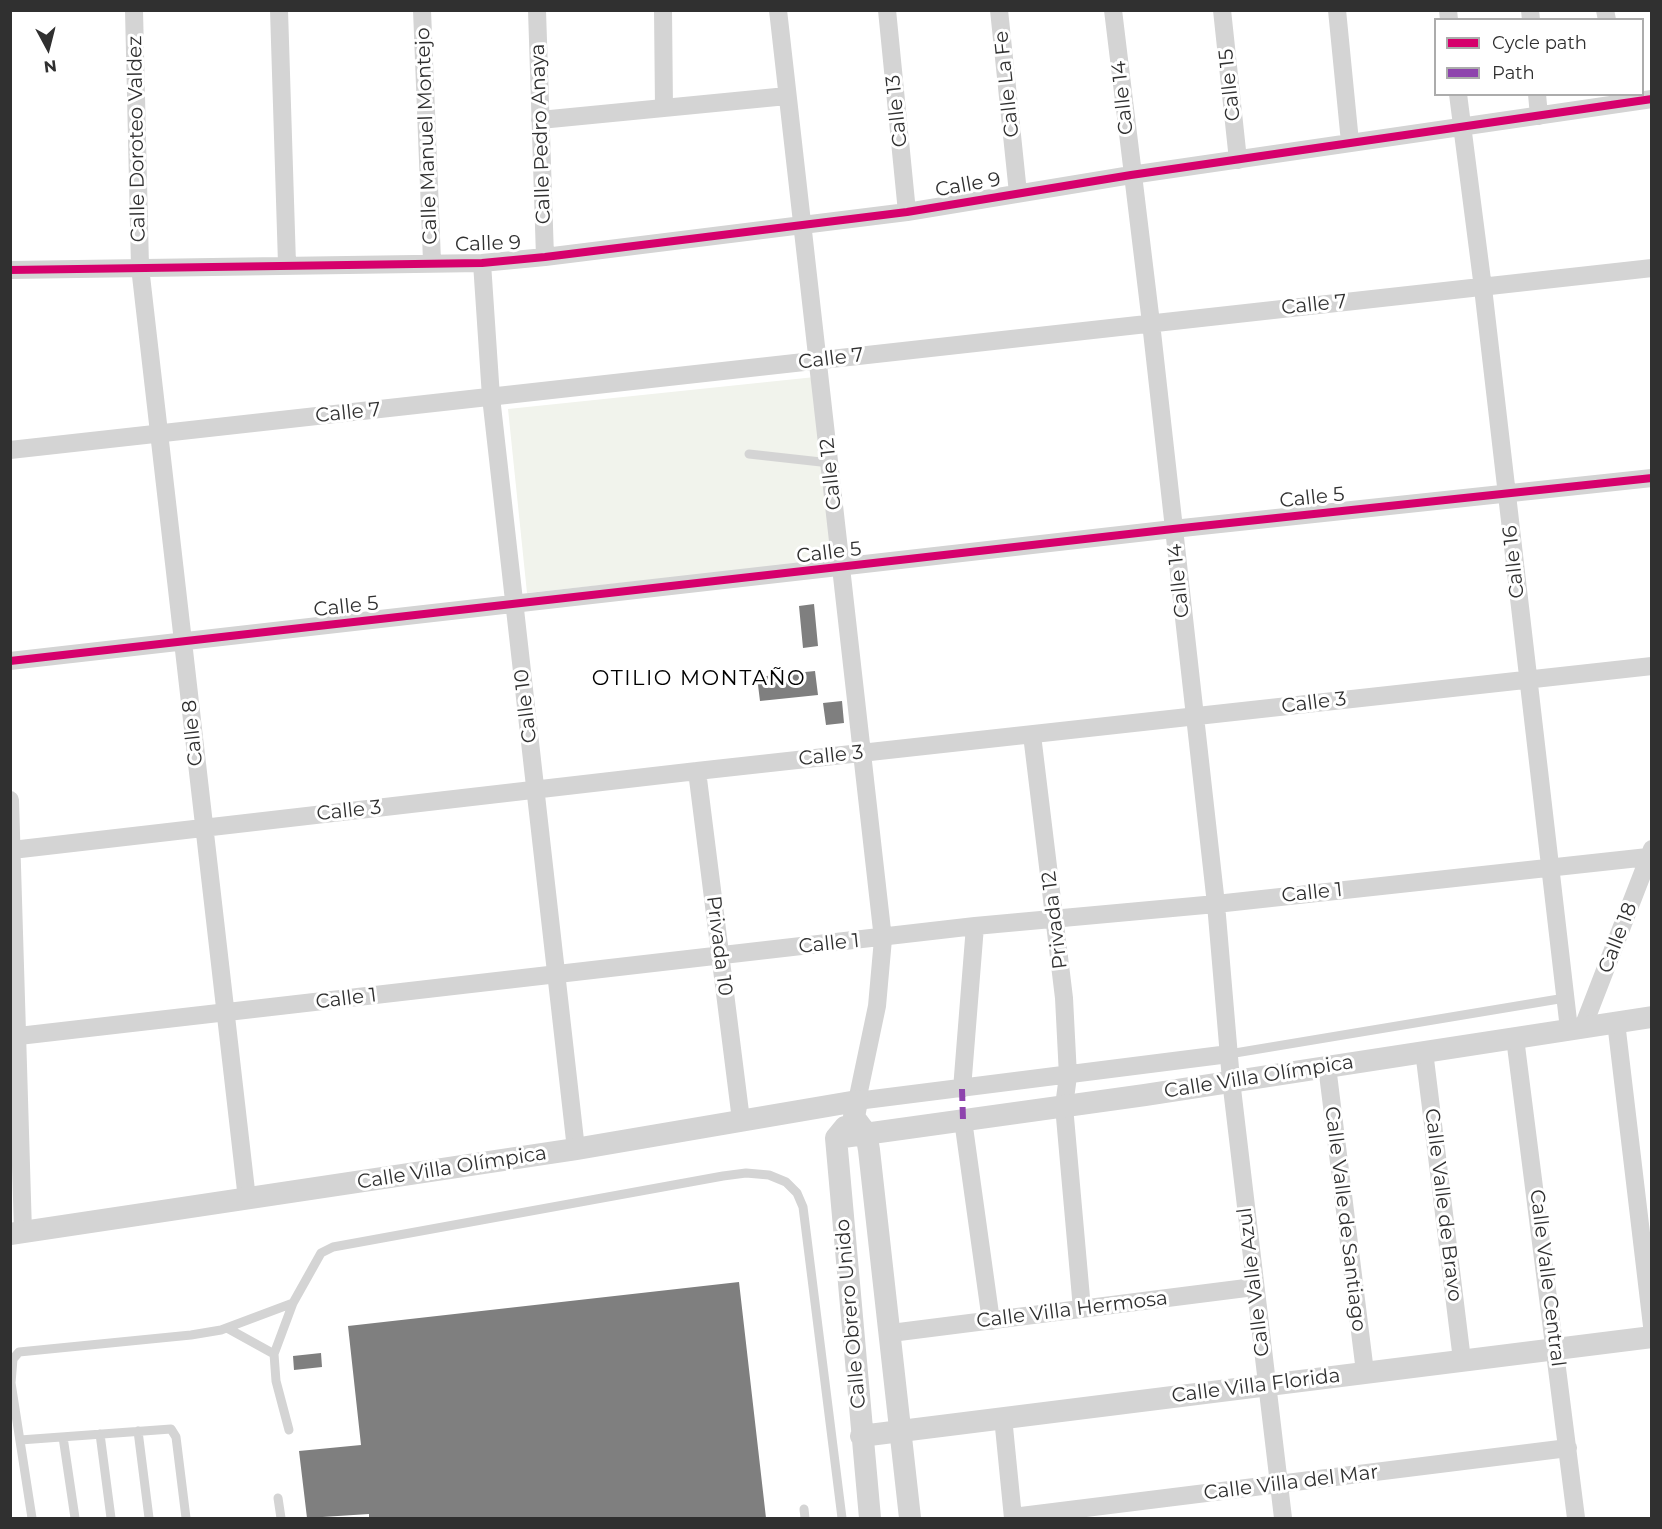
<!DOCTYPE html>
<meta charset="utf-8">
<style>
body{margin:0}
#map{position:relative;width:1662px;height:1529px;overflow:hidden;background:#fff;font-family:Montserrat,sans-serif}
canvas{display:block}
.frame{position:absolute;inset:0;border:12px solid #303030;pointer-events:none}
.legend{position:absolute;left:1434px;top:18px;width:210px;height:78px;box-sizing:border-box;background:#fff;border:2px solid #acacac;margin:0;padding:8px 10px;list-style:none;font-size:18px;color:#303030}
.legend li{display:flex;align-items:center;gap:12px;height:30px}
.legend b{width:30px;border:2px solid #acacac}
.north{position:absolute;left:18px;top:18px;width:60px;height:60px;-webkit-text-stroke:4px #fff;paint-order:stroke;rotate:173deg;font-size:16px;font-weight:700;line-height:24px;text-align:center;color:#303030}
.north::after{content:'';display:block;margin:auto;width:21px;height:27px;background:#303030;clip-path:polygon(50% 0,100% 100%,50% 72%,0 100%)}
</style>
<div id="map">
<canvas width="1662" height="1529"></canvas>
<div class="frame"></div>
<ul class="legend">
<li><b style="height:8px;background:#d6006c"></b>Cycle path</li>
<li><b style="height:8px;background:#8e44ad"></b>Path</li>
</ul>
<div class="north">N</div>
</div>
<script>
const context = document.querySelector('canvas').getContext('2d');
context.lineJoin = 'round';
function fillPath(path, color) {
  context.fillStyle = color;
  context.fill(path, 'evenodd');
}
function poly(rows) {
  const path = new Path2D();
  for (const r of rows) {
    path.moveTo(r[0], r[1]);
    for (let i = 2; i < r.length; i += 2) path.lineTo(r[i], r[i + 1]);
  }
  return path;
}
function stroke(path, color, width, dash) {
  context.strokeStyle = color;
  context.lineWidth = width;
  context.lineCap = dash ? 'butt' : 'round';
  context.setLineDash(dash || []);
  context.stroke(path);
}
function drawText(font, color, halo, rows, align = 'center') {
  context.font = font + ' Montserrat,sans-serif';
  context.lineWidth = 6;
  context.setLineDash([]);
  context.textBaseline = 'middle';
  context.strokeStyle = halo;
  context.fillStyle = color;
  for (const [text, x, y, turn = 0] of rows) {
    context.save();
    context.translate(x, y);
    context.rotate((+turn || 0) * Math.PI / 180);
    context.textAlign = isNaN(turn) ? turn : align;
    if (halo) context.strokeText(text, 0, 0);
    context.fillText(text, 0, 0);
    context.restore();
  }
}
fillPath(poly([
 [815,377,834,560,527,593,508,409]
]), '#f1f3ec');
fillPath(poly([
 [814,604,818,646,803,648,799,606],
 [815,671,818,695,760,701,757,677],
 [842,701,844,723,826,725,823,703],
 [739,1282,766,1518,369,1518,369,1514,307,1518,299,1451,361,1445,348,1326],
 [321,1353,322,1367,294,1370,293,1356]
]), '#7f7f7f');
stroke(poly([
 [749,454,830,463],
 [1229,1054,1565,998],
 [227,1328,274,1354],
 [289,1430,276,1381,274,1354,293,1303,321,1253,333,1247,723,1176,746,1173,769,1175,786,1182,797,1193,803,1207,842,1518],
 [138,1431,149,1518],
 [100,1434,111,1518],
 [63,1437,75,1518],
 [20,1440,171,1429,176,1437,186,1518],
 [278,1498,281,1518],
 [804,1509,805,1518],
 [32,1518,11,1383,13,1359,19,1352,191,1335,221,1330,293,1303]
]), '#d4d4d4', 9);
stroke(poly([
 [134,10,140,267,247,1199],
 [279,10,287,264],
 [422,10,432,261],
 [537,10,545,257],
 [663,10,664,108],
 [778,10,883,939,877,1006,857,1101,1229,1054],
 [887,10,907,212],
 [999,10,1018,193],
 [1113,10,1151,323,1216,904,1231,1080,1283,1518],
 [1222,10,1238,160],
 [1337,10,1350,142],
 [1448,10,1449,20],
 [1530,10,1531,20],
 [1605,10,1607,20],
 [1458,94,1483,288,1569,1029],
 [1537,94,1539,116],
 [540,120,787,96],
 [482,263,491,397,576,1149],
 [10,270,482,263,545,257,907,212,1131,175,1652,99],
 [10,450,1652,268],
 [10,661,1173,529,1652,478],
 [1032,735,1064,998,1068,1076,1064,1106,1082,1309],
 [697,771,741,1120],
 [10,800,23,1232],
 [12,850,697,771,1652,666],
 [1616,1022,1652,1326],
 [1583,1027,1652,849],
 [10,1037,975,926,1216,904,1648,857],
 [1515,1038,1576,1518],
 [1424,1051,1462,1360],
 [1327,1066,1365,1372],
 [962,1089,975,926],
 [963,1120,991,1321],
 [891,1333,1254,1287],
 [1003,1417,1013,1518],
 [1013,1517,1568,1448]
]), '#d4d4d4', 18);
stroke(poly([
 [845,1127,836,1138,870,1518],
 [836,1138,1145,1095,1652,1017],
 [10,1234,576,1149,857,1101,854,1117,866,1133,869,1150,910,1518],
 [861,1436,1652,1337]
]), '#d4d4d4', 22);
stroke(poly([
 [962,1089,963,1120]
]), '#8e44ad', 6, [12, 6]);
stroke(poly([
 [10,270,482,263,545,257,907,212,1131,175,1652,99],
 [10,661,1173,529,1652,478]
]), '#d6006c', 8);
drawText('20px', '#303030', '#fff', [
 ["Calle La Fe",1007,84,-96],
 ["Calle 15",1230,85,-96],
 ["Calle 14",1123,98,-96],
 ["Calle 13",897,111,-96],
 ["Calle Pedro Anaya",541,134,-92],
 ["Calle Manuel Montejo",427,136,-92],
 ["Calle Doroteo Valdez",137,139,-91],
 ["Calle 9",968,185,-10],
 ["Calle 9",488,244,-2],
 ["Calle 7",1314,305,-6],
 ["Calle 7",831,359,-7],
 ["Calle 7",348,413,-6],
 ["Calle 12",831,474,-96],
 ["Calle 5",1312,498,-6],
 ["Calle 5",829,553,-7],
 ["Calle 16",1514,562,-96],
 ["Calle 14",1179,581,-96],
 ["Calle 5",346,607,-6],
 ["Calle 3",1314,703,-7],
 ["Calle 10",526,706,-97],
 ["Calle 8",193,733,-96],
 ["Calle 3",831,756,-6],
 ["Calle 3",349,811,-6],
 ["Calle 1",1312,893,-6],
 ["Privada 12",1055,920,-97],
 ["Calle 18",1618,938,-69],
 ["Calle 1",829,944,-6],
 ["Privada 10",719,946,83],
 ["Calle 1",346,999,-7],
 ["Calle Villa Olímpica",1259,1077,-9],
 ["Calle Villa Olímpica",452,1168,-9],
 ["Calle Valle de Bravo",1443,1205,83],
 ["Calle Valle de Santiago",1345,1219,83],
 ["Calle Valle Central",1547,1278,83],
 ["Calle Valle Azul",1254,1282,-97],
 ["Calle Villa Hermosa",1072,1310,-7],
 ["Calle Obrero Unido",851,1314,-95],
 ["Calle Villa Florida",1256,1386,-7],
 ["Calle Villa del Mar",1291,1483,-7]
]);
context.letterSpacing = '1.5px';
drawText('21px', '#000', '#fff', [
 ["OTILIO MONTAÑO",699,679]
]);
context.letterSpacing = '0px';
</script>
